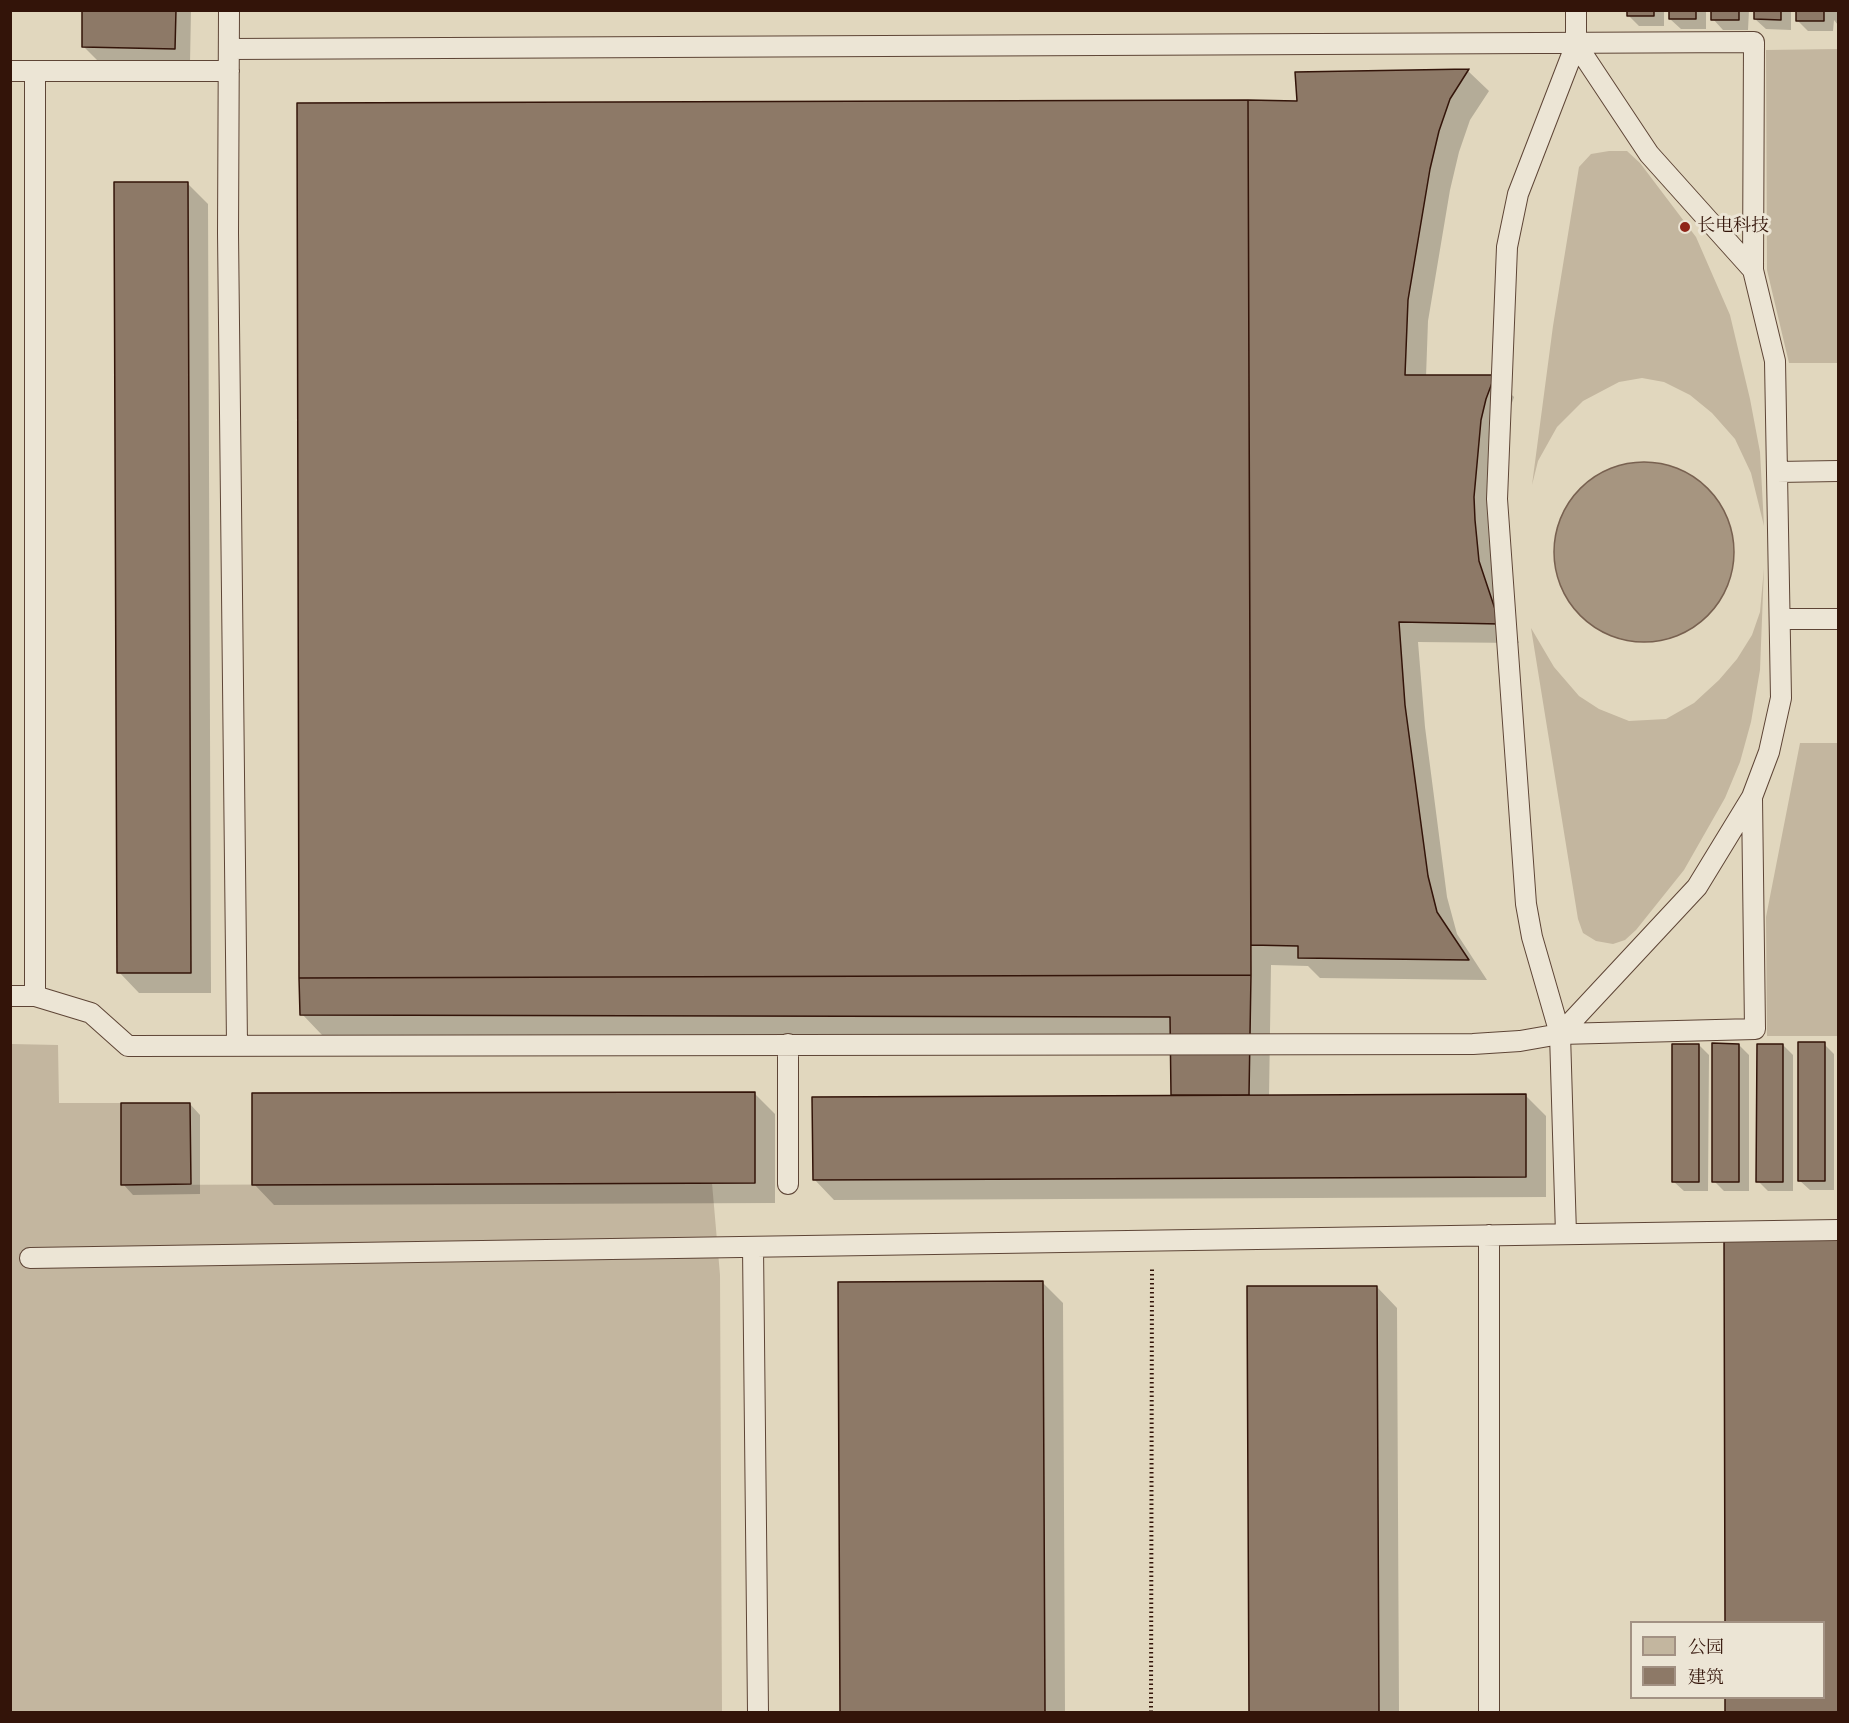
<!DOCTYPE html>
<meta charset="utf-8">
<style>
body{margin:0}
#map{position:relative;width:1849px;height:1723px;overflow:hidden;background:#e1d7be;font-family:"IM FELL English","Noto Serif SC",serif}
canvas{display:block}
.frame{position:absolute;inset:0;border:12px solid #331409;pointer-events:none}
.legend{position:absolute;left:1630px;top:1621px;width:195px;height:78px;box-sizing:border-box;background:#ece5d5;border:2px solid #a29183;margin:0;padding:8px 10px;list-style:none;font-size:18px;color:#331409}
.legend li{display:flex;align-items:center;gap:12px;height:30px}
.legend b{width:30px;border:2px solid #a29183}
</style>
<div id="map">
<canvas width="1849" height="1723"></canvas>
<div class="frame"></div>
<ul class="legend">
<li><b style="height:16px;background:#c3b69f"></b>公园</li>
<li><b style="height:16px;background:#8d7967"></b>建筑</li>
</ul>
</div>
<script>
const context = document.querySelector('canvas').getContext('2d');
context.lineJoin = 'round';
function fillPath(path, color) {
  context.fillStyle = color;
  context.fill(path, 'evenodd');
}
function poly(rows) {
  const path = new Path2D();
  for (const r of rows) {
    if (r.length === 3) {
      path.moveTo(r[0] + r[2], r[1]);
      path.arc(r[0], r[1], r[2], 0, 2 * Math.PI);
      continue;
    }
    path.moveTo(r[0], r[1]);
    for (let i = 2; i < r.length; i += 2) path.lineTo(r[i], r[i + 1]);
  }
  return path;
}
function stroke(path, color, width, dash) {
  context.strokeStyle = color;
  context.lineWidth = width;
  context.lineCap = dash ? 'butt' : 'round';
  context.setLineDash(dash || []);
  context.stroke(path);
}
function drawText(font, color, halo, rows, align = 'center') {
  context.font = font + ' "IM FELL English","Noto Serif SC",serif';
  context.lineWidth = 6;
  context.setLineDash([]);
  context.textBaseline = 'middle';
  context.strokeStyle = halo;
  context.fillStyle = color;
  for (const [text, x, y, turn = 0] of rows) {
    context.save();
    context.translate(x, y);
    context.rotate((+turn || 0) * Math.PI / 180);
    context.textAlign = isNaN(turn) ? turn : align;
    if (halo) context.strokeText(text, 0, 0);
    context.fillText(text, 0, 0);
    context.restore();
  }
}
fillPath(poly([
 [1838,49,1838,363,1789,363,1767,270,1766,50],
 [1609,151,1627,151,1640,163,1696,237,1730,315,1750,399,1760,452,1764,526,1751,473,1735,439,1712,413,1690,395,1664,382,1642,378,1619,382,1583,401,1557,427,1538,461,1532,485,1553,326,1579,167,1591,154],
 [1764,568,1760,670,1751,722,1740,762,1725,798,1684,870,1636,930,1625,940,1613,944,1596,941,1583,933,1578,919,1531,628,1554,667,1579,696,1599,709,1629,721,1666,719,1694,703,1719,680,1737,659,1752,635,1760,612],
 [1800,743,1838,743,1838,1036,1767,1036,1766,917],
 [11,1044,58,1045,59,1103,121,1103,122,1185,712,1183,720,1275,722,1712,11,1712]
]), '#c3b69f');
const water = poly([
 [1644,552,90]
]);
fillPath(water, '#a69580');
stroke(water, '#786150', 1.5);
fillPath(poly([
 [84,10,191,10,190,63,99,62,83,46],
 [1629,10,1664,10,1664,26,1639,26,1629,16],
 [1670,10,1706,10,1706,29,1681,29,1670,19],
 [1713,10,1749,10,1748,30,1723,30,1713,19],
 [1755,10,1791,10,1791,30,1766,29,1755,19],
 [1798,10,1838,10,1838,25,1834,20,1833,31,1808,31,1798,21],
 [1468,71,1489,91,1470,120,1459,152,1450,190,1428,321,1426,377,1494,377,1514,397,1506,420,1499,583,1519,643,1418,642,1425,727,1447,897,1457,934,1487,980,1320,978,1308,966,1271,965,1269,1097,1526,1096,1546,1116,1546,1197,834,1200,814,1179,1172,1097,1172,1037,322,1035,302,1014,298,104,1299,102,1297,74],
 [187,183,208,204,211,993,139,993,119,972],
 [1824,1044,1834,1054,1834,1190,1810,1190,1799,1180],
 [1699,1045,1709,1055,1708,1191,1684,1191,1673,1181],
 [1739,1045,1749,1055,1749,1191,1724,1191,1714,1181],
 [1783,1045,1793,1055,1793,1191,1768,1191,1758,1181],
 [754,1093,775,1114,775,1203,274,1205,254,1184],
 [190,1104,200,1115,200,1194,133,1195,123,1184],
 [1726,1234,1838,1234,1838,1712,1726,1712,1726,1698,1824,1698,1824,1622,1726,1622],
 [840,1283,1043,1283,1063,1303,1065,1712,841,1712],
 [1249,1287,1377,1287,1397,1308,1399,1712,1250,1712]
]), '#0003');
const building = poly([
 [82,10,176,10,175,49,82,47,82,10],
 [1627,10,1654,10,1654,16,1627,16,1627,10],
 [1669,10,1696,10,1696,19,1669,19,1669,10],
 [1711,10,1739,10,1739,20,1711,20,1711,10],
 [1754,10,1781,10,1781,20,1754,19,1754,10],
 [1796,10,1824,10,1824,21,1796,21,1796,10],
 [1469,69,1450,99,1439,131,1430,169,1408,300,1405,375,1495,375,1486,399,1481,420,1474,497,1475,520,1479,561,1500,624,1399,622,1405,705,1428,876,1437,912,1469,960,1298,958,1298,946,1251,945,1248,100,1297,101,1295,72,1469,69],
 [1248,100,1251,975,299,978,297,103,1248,100],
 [114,182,188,182,191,973,117,973,114,182],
 [1251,975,1249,1095,1171,1095,1170,1017,300,1015,299,978,1251,975],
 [1798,1042,1825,1042,1825,1181,1798,1181,1798,1042],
 [1712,1043,1739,1044,1739,1182,1712,1182,1712,1043],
 [1672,1044,1699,1044,1699,1182,1672,1182,1672,1044],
 [1757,1044,1783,1044,1783,1182,1756,1182,1757,1044],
 [755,1092,755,1183,252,1185,252,1093,755,1092],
 [1526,1094,1526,1177,813,1180,812,1097,1526,1094],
 [121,1103,190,1103,191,1184,121,1185,121,1103],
 [1724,1232,1838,1232,1838,1712,1725,1712,1725,1698,1824,1698,1824,1622,1725,1622,1724,1232],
 [1043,1281,1045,1712,840,1712,838,1282,1043,1281],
 [1247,1286,1377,1286,1379,1712,1249,1712,1247,1286]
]);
fillPath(building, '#8d7967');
stroke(building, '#331409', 1.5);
const service = poly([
 [229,10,228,233,237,1044],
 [1576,44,1649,154,1753,270],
 [229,49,1754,42,1753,270,1775,361,1781,698,1769,752,1752,797,1697,887,1560,1034,1566,1234],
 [10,71,229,71],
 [35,71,35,996],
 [1777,472,1838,471],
 [1780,619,1838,619],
 [10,996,35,996,91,1013,128,1046,1473,1044,1520,1041,1560,1034,1532,937,1526,904,1497,499,1507,247,1518,194,1576,44,1576,10],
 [1560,1034,1755,1029,1752,798],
 [788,1044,788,1184],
 [1489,1235,1489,1712],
 [753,1247,758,1712],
 [30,1258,1838,1230]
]);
stroke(service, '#5e4536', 22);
stroke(poly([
 [1151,1712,1152,1268]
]), '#331409', 4, [1.5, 3]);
stroke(service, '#ece5d5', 20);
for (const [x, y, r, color] of [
 [1685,227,6,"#8f2418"]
]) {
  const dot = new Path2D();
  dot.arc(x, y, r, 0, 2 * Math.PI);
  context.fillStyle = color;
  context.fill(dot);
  stroke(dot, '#ece5d5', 2);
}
drawText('18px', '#331409', '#ece5d5', [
 ["长电科技",1697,227]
], 'left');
</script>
